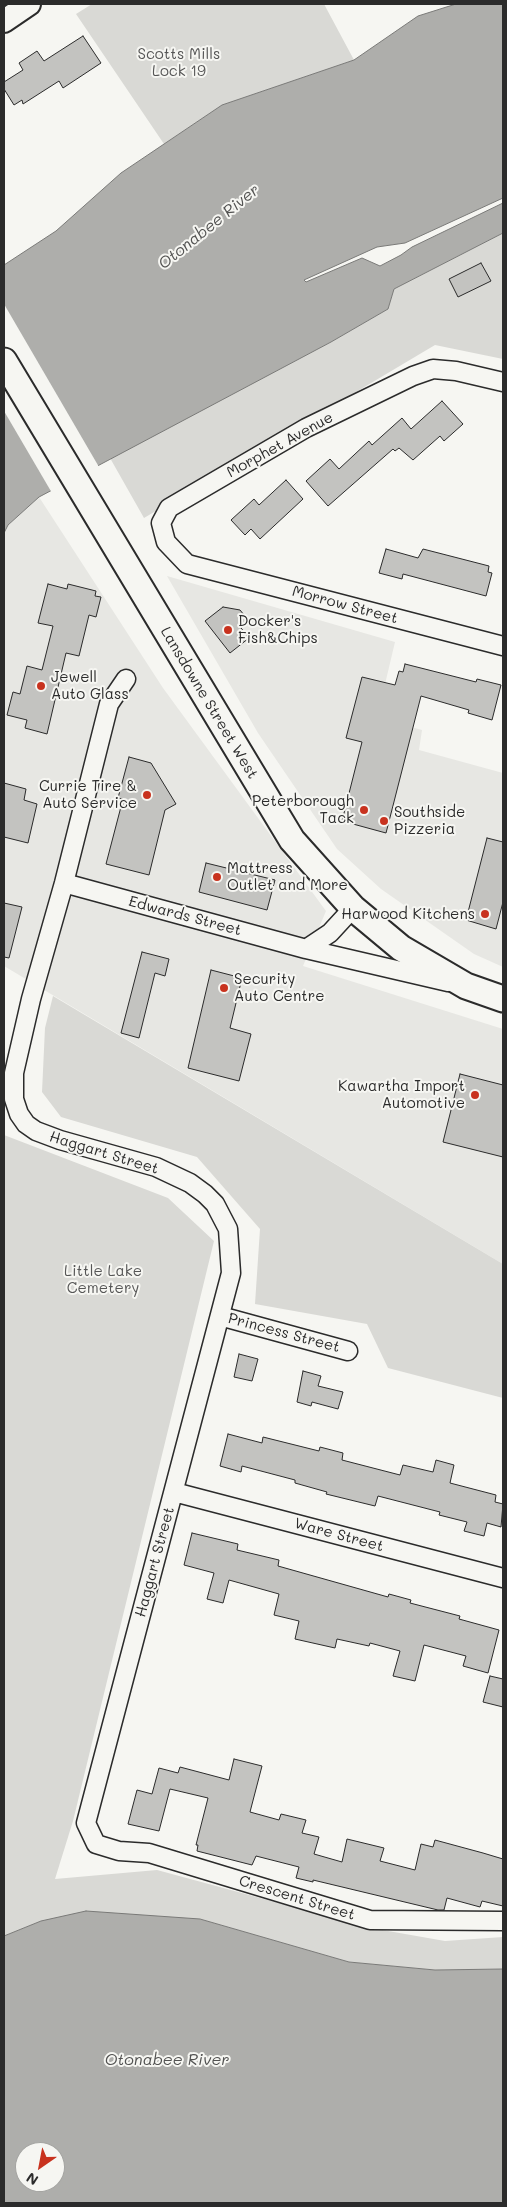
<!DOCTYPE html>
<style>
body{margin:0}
#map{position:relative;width:507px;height:2207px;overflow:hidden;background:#f6f6f2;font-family:Mali,sans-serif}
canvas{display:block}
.frame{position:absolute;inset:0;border:5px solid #2b2b2b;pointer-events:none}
.north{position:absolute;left:15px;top:2142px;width:50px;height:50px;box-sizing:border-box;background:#f6f6f2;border:1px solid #a5a5a2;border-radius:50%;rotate:213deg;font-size:14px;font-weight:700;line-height:20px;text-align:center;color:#2b2b2b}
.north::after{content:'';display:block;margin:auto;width:18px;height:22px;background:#c8321e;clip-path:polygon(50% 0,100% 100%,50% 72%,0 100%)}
</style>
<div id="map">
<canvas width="507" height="2207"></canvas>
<div class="frame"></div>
<div class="north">N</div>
</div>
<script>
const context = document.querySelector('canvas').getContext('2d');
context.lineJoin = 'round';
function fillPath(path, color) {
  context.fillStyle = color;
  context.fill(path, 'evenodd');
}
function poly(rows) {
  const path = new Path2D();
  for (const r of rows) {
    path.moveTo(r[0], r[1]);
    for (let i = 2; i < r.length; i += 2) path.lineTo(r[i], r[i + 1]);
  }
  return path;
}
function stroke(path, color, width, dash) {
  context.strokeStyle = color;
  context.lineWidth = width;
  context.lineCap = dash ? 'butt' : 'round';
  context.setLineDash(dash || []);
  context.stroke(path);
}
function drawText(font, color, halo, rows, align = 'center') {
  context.font = font + ' Mali,sans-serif';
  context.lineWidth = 4;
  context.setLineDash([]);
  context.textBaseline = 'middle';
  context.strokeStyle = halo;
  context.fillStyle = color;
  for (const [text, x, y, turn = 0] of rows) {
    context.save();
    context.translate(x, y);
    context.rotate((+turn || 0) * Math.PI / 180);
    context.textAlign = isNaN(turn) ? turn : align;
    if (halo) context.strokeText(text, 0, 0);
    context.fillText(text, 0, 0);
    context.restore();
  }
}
fillPath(poly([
 [39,497,163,688,326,911,303,966,503,1029,503,1264,4,966,4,533,8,525],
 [167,576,395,642,377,718,422,730,419,750,503,773,503,967,474,954,381,889,337,849,258,733]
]), '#e7e7e3');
fillPath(poly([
 [92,4,324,4,354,60,222,105,164,144,76,14],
 [503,233,503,359,435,345,144,518,110,458,331,342,388,309,394,289],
 [53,996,503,1264,503,1398,388,1368,367,1324,255,1304,260,1229,197,1157,61,1117,42,1092,45,1028],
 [4,1135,168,1198,214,1241,73,1821,55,1879,157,1870,371,1928,445,1941,503,1937,503,1969,435,1970,349,1962,200,1919,41,1921,4,1936]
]), '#d9d9d5');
const water = poly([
 [456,4,503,4,503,198,405,243,377,247,304,280,306,282,362,258,380,266,401,255,412,247,503,203,503,233,394,289,388,309,331,342,39,497,8,525,4,533,4,265,56,231,121,173,222,105,354,60,418,16,456,4],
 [86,1911,200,1919,349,1962,435,1970,503,1969,503,2203,4,2203,4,1936,41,1921,86,1911],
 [25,2152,55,2152,55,2182,25,2182,25,2152]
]);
fillPath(water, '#aeaeab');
stroke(water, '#7a7a78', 1);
fillPath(poly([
 [4,304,99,467,52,493,4,411]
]), '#f6f6f2');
const building = poly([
 [83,36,101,63,63,88,59,81,23,104,22,100,14,105,4,89,4,82,23,70,19,63,37,51,44,61,83,36],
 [481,263,491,281,458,297,449,279,481,263],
 [442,401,463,424,444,441,440,436,413,460,399,448,395,451,393,449,328,506,306,481,330,459,339,469,369,441,372,445,402,418,411,429,442,401],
 [286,480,303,499,260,539,251,529,245,535,231,520,254,499,259,505,286,480],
 [386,549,418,558,423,549,489,566,488,572,492,573,486,596,403,574,402,579,379,573,386,549],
 [48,584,67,589,68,584,96,591,95,596,101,597,96,617,89,615,79,656,66,653,47,734,25,728,27,720,7,715,13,692,20,694,27,666,42,670,53,626,38,623,48,584],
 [223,607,240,610,249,621,241,628,249,638,230,653,205,621,223,607],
 [405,664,476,682,477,679,501,685,492,720,468,713,469,710,421,696,386,833,342,821,362,742,346,738,362,677,395,685,399,671,403,672,405,664],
 [129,757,151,763,176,804,165,810,149,875,106,864,123,799,118,798,129,757],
 [4,783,26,789,24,800,37,804,28,843,4,837,4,783],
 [487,838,503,842,503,902,496,929,466,920,487,838],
 [206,863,275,880,267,910,199,892,206,863],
 [4,903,22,907,9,958,4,957,4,903],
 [142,952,169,959,165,976,155,973,139,1038,121,1033,142,952],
 [211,970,242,978,230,1028,251,1034,239,1081,188,1068,211,970],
 [460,1074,503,1085,503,1157,443,1142,460,1074],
 [239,1354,258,1359,252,1381,234,1377,239,1354],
 [303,1371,321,1376,318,1386,343,1392,338,1409,312,1402,311,1406,297,1402,303,1371],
 [228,1434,262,1443,263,1437,319,1451,320,1447,343,1453,342,1460,400,1475,403,1465,433,1472,436,1460,454,1465,450,1483,496,1495,495,1502,503,1504,501,1527,487,1523,484,1536,464,1531,467,1522,439,1515,440,1512,378,1496,375,1506,326,1494,327,1492,295,1483,295,1480,242,1466,241,1472,220,1466,228,1434],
 [192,1533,238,1544,237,1550,279,1560,278,1566,388,1597,389,1594,411,1600,410,1603,460,1616,459,1619,499,1630,488,1673,463,1666,466,1656,424,1645,415,1681,393,1676,400,1651,370,1643,369,1646,337,1639,335,1648,295,1639,299,1621,274,1615,279,1594,229,1580,223,1603,207,1599,214,1573,184,1565,192,1533],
 [490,1676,503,1679,503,1707,483,1702,490,1676],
 [234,1759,262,1766,250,1812,279,1820,281,1814,306,1820,302,1833,319,1837,314,1854,342,1862,347,1839,384,1848,380,1861,415,1870,421,1844,433,1847,435,1840,483,1853,503,1859,503,1906,482,1901,480,1907,447,1898,444,1910,438,1910,313,1880,313,1882,296,1878,299,1867,256,1856,252,1865,197,1851,198,1845,196,1845,208,1798,170,1789,159,1831,128,1824,137,1790,152,1794,159,1768,178,1773,180,1767,229,1780,234,1759]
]);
fillPath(building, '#c3c3c0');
stroke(building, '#2b2b2b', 1);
const minor = poly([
 [503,382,456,371,433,369,413,376,306,428,169,508,161,523,166,542,187,564,503,646],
 [126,679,109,704,64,883,31,999,14,1073,14,1099,19,1114,26,1124,36,1131,60,1140,156,1167,190,1183,205,1194,215,1204,228,1229,231,1273,86,1823,96,1844,119,1851,149,1853,370,1920,503,1921],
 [64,883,306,949,448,982],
 [306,949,330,933,353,908],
 [220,1316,348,1351],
 [174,1492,503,1578]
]);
const tertiary = poly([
 [4,21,29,4]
]);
const secondary = poly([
 [4,361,292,840,353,908,401,948,466,986,503,999]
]);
stroke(minor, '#2b2b2b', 21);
stroke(tertiary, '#2b2b2b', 26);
stroke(secondary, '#2b2b2b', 29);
stroke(minor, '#f6f6f2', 18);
stroke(tertiary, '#f6f6f2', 22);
stroke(secondary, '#f6f6f2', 25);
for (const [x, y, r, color] of [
 [228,630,5,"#c8321e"],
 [41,686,5,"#c8321e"],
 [147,795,5,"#c8321e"],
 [364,810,5,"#c8321e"],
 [384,821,5,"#c8321e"],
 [217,877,5,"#c8321e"],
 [485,914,5,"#c8321e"],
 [224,988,5,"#c8321e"],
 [475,1095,5,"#c8321e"]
]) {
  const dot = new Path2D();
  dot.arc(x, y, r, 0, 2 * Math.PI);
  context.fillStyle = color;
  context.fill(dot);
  stroke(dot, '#f6f6f2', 2);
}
drawText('15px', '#565656', '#f6f6f2', [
 ["Scotts Mills",179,54],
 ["Lock 19",179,71],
 ["Little Lake",103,1271],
 ["Cemetery",103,1288]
]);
drawText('15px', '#2b2b2b', '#f6f6f2', [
 ["Morphet Avenue",280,445,-29],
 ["Morrow Street",345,605,15],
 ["Lansdowne Street West",209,703,59],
 ["Edwards Street",185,916,15],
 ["Haggart Street",104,1153,17],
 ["Princess Street",284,1333,15],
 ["Ware Street",339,1535,15],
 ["Haggart Street",155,1562,-75],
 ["Crescent Street",297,1898,17]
]);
drawText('15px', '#2b2b2b', '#f6f6f2', [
 ["Docker's",238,621],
 ["Fish&Chips",238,638],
 ["Jewell",51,677],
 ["Auto Glass",51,694],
 ["Currie Tire &",137,786,"right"],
 ["Auto Service",137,803,"right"],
 ["Peterborough",354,801,"right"],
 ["Tack",354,818,"right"],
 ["Southside",394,812],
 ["Pizzeria",394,829],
 ["Mattress",227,868],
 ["Outlet and More",227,885],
 ["Harwood Kitchens",475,914,"right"],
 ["Security",234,979],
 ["Auto Centre",234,996],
 ["Kawartha Import",465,1086,"right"],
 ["Automotive",465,1103,"right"]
], 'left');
drawText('italic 16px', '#525251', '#f6f6f2', [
 ["Otonabee River",209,227,-39],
 ["Otonabee River",167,2060]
]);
</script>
